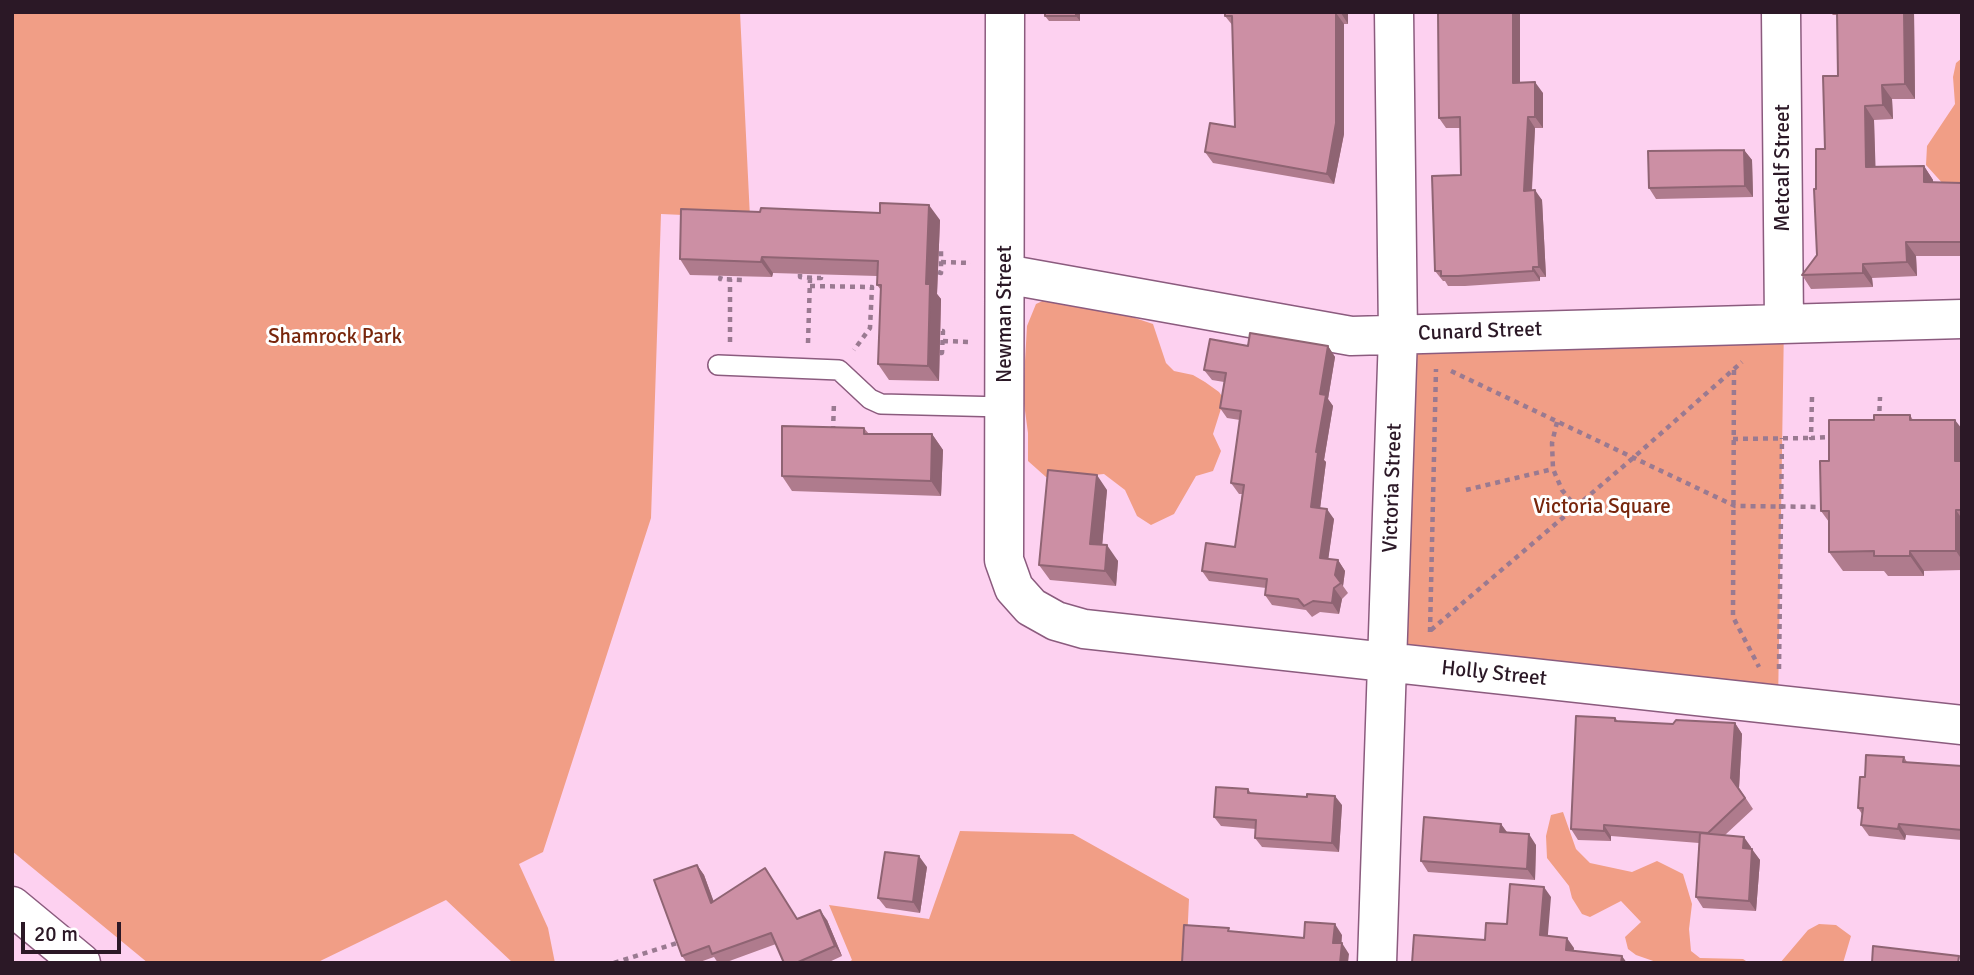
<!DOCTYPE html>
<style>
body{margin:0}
#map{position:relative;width:1974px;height:975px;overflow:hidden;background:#fdd1f0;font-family:Signika,sans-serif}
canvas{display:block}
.frame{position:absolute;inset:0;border:14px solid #2b1826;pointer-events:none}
.scale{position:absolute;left:21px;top:922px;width:100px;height:32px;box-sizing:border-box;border:4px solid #2b1826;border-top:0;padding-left:9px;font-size:21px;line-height:24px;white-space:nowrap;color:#2b1826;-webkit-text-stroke:5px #fff;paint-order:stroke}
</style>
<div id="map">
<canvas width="1974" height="975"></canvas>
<div class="frame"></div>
<div class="scale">20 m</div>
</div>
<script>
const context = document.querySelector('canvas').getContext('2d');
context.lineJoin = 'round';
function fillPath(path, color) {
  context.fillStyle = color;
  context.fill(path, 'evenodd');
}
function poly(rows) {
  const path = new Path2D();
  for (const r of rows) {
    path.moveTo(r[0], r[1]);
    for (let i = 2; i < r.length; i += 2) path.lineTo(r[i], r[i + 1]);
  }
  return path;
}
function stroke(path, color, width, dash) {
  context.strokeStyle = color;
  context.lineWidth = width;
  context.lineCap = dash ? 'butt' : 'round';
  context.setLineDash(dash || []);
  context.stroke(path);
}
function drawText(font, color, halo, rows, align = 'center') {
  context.font = font + ' Signika,sans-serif';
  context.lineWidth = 6;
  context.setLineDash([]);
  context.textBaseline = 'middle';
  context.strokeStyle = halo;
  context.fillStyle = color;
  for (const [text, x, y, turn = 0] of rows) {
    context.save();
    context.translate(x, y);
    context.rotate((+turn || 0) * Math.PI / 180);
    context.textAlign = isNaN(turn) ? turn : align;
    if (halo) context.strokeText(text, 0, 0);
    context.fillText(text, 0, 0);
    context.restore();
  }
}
fillPath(poly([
 [12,12,740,12,750,218,661,214,651,518,543,852,519,864,548,928,555,963,513,963,446,900,316,963,148,963,12,851],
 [1962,58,1962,189,1945,186,1926,165,1927,146,1955,104,1953,77,1956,63],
 [1049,298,1090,309,1117,312,1153,324,1166,363,1174,371,1193,375,1205,382,1219,392,1224,399,1213,434,1221,451,1213,471,1196,476,1174,514,1151,525,1137,516,1125,490,1104,474,1074,477,1058,481,1046,477,1028,461,1028,433,1023,396,1027,326,1036,304],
 [1784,323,1778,705,1387,663,1398,335],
 [1563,812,1576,849,1590,863,1632,872,1657,861,1683,874,1692,904,1689,929,1691,951,1700,958,1743,959,1749,963,1659,963,1636,955,1628,949,1625,937,1641,922,1621,901,1590,917,1582,914,1572,898,1569,886,1547,858,1546,836,1551,815],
 [960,831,1073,834,1189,899,1186,963,847,963,852,960,829,905,929,919],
 [1819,924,1836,925,1851,936,1843,963,1780,963,1808,930]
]), '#f19e86');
const service = poly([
 [718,365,839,370,870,399,881,404,1004,407]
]);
const minor = poly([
 [1005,12,1004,560,1014,588,1031,607,1056,621,1084,629,1962,725],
 [1781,12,1784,323],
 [1005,274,1351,336,1962,319],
 [12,906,81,963],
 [1377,963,1398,335,1394,12]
]);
stroke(service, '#8b5b7e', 22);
stroke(minor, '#8b5b7e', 41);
stroke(poly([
 [941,262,971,263],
 [938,272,941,273,941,251,939,251],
 [800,274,800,277,814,278,821,278,821,274],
 [721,276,720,279,742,280,742,276],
 [810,286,872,287,870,328,854,350],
 [943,341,970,342],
 [730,342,730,279],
 [808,343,810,278],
 [940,353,942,353,943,331,941,331],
 [1734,370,1733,617,1759,667],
 [1451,371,1735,506,1824,507],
 [1812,397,1811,438,1833,437],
 [1879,421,1880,397],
 [1557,422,1552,443,1553,469,1562,490,1575,506],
 [833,431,834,402],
 [1733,439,1811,438],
 [1466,490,1553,469],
 [1431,630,1633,458,1742,362],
 [1430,632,1436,369],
 [1779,669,1782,438],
 [614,963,680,942]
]), '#9a7a91', 4.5, [5, 5]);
stroke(service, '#fff', 19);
stroke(minor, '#fff', 38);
fillPath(poly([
 [1045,12,1080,12,1080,21,1049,21,1045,16],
 [1348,12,1348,24,1344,24,1344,134,1334,184,1213,163,1205,152,1235,127,1233,26,1225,16],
 [1830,12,1914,12,1915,99,1892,99,1893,119,1874,120,1875,166,1924,166,1933,180,1933,182,1962,183,1962,256,1916,256,1917,276,1872,278,1873,287,1811,289,1802,275,1817,255,1816,189,1825,149,1838,76,1837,15,1833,15],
 [1520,83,1543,93,1543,128,1535,128,1532,190,1542,200,1546,277,1540,277,1540,281,1465,286,1448,286,1445,281,1443,281,1435,271,1461,175,1460,128,1446,128,1439,118],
 [1744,150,1752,160,1753,197,1656,199,1649,188],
 [760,212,940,220,937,294,941,299,939,381,889,380,878,364,881,290,877,285,877,276,773,273,772,277,690,275,680,259],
 [1248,346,1328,346,1335,357,1328,399,1333,406,1324,460,1326,462,1320,508,1334,519,1328,559,1338,560,1345,571,1343,586,1348,593,1342,599,1339,614,1320,612,1312,617,1306,610,1272,605,1265,595,1266,588,1209,581,1202,571,1235,547,1242,494,1239,494,1231,483,1240,420,1227,418,1220,408,1224,382,1212,380,1204,370],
 [1910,415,1913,420,1962,429,1962,570,1924,571,1924,576,1888,576,1884,571,1843,571,1829,552,1829,522,1821,511,1829,461,1874,420],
 [864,428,869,434,932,434,943,450,941,496,792,491,782,476],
 [1107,490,1102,545,1118,561,1116,586,1050,580,1039,565],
 [1615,718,1618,721,1673,724,1735,723,1742,734,1739,788,1753,809,1725,835,1751,847,1751,849,1760,860,1756,911,1703,908,1696,897,1699,843,1611,836,1611,841,1578,840,1571,829],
 [1904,757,1907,762,1962,766,1962,840,1906,835,1905,840,1869,836,1861,825,1862,814,1858,808],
 [1248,789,1251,793,1342,805,1339,852,1262,847,1255,838,1256,829,1221,826,1214,817],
 [1501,824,1507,832,1536,845,1535,880,1428,872,1421,861],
 [697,865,704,875,714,902,772,879,797,919,827,920,842,956,827,963,784,963,776,944,724,963,718,963,714,957,697,963,687,963,682,956],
 [927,867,920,913,886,908,878,898]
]), '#af7b8d');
fillPath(poly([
 [1076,12,1080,12,1080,21,1076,16],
 [1341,12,1348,12,1348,24,1341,13],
 [1513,12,1520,12,1520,93,1513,83],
 [1904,12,1914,12,1915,99,1905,84],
 [1336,13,1344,24,1344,134,1334,184,1327,174],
 [1535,82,1543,93,1543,128,1535,117],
 [1882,85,1892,99,1893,119,1883,105],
 [1865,106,1874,120,1876,181,1866,167],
 [1528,117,1535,128,1531,201,1524,191],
 [1744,150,1752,160,1753,197,1745,186],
 [1924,166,1933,180,1934,196,1924,182],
 [1535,190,1542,200,1546,277,1539,267],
 [929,205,940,220,937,294,941,299,939,381,928,366,926,284],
 [1906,242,1916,256,1917,276,1907,262],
 [762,257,773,273,772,277,761,262],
 [1863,264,1872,278,1873,287,1863,273],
 [1533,267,1540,277,1540,281,1533,271],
 [1328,346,1335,357,1328,399,1333,406,1324,460,1326,462,1319,517,1311,507,1320,394],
 [1955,420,1962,429,1962,471,1955,461],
 [932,434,943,450,941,496,931,481],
 [1097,475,1107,490,1101,559,1090,544],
 [1327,509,1334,519,1327,568,1320,558],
 [1956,510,1962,519,1962,560,1956,551],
 [1107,545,1118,561,1116,586,1105,571],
 [1910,551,1924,571,1924,576,1910,556],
 [1338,560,1345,571,1343,586,1335,575],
 [1334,588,1342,599,1339,614,1332,603],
 [1735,723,1742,734,1739,788,1731,778],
 [1335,796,1342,805,1339,852,1332,843],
 [1501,824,1508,834,1500,832],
 [1899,824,1906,835,1905,840,1898,829],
 [1604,825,1611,836,1611,841,1604,831],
 [1529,834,1536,845,1535,880,1527,869],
 [1744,837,1751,847,1751,859,1743,848],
 [1752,849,1760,860,1756,911,1749,901],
 [919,856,927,867,920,913,913,902],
 [697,865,704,875,718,914,711,903],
 [1544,887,1551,897,1547,946,1540,935],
 [820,910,827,920,842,956,835,946],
 [1335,924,1342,935,1341,954,1333,943],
 [1567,938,1574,948,1573,960,1566,950],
 [1342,943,1349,954,1348,963,1340,963],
 [1622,956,1627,963,1621,963]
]), '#8f6473');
const building = poly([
 [1045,12,1076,12,1076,16,1045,16,1045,12],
 [1225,12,1341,12,1341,13,1336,13,1336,123,1327,174,1205,152,1210,123,1235,127,1232,16,1225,16,1225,12],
 [1438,12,1513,12,1513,83,1535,82,1535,117,1528,117,1524,191,1535,190,1539,267,1533,267,1533,271,1458,276,1441,276,1441,271,1435,271,1432,176,1461,175,1460,117,1439,118,1438,12],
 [1837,12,1904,12,1905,84,1882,85,1883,105,1865,106,1866,167,1924,166,1924,182,1962,183,1962,242,1906,242,1907,262,1863,264,1863,273,1802,275,1817,255,1814,189,1816,189,1816,149,1825,149,1823,76,1838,76,1837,12],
 [1744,150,1745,186,1649,188,1648,151,1744,150],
 [880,203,929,205,926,284,930,284,928,366,878,364,881,285,877,285,878,261,762,257,761,262,680,259,681,209,760,212,761,208,880,213,880,203],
 [1250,333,1328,346,1320,394,1326,395,1316,452,1318,452,1311,507,1327,509,1320,558,1338,560,1335,575,1341,583,1334,588,1332,603,1313,601,1304,606,1298,599,1265,595,1267,579,1202,571,1206,543,1235,547,1244,485,1231,483,1241,411,1220,408,1226,373,1204,370,1210,339,1248,346,1250,333],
 [1874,415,1910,415,1910,420,1955,420,1955,461,1962,461,1962,510,1956,510,1956,551,1910,551,1910,556,1874,556,1874,551,1829,552,1829,511,1821,511,1820,461,1829,461,1829,420,1874,420,1874,415],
 [782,426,864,428,864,434,932,434,931,481,782,476,782,426],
 [1048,470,1097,475,1090,544,1107,545,1105,571,1039,565,1048,470],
 [1576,716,1615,718,1615,721,1673,724,1676,720,1735,723,1731,778,1745,798,1708,833,1604,825,1604,831,1571,829,1576,716],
 [1866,755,1904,757,1903,762,1962,766,1962,830,1899,824,1898,829,1861,825,1863,808,1858,808,1860,777,1865,777,1866,755],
 [1216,787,1248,789,1248,793,1307,797,1307,794,1335,796,1332,843,1255,838,1256,820,1214,817,1216,787],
 [1424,817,1501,824,1500,832,1529,834,1527,869,1421,861,1424,817],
 [1700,833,1744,837,1743,848,1752,849,1749,901,1696,897,1700,833],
 [885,852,919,856,913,902,878,898,885,852],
 [697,865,711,903,765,868,797,919,820,910,835,946,796,963,784,963,771,933,712,954,709,946,682,956,654,880,697,865],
 [1510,884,1544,887,1540,935,1567,938,1566,950,1622,956,1621,963,1412,963,1414,935,1485,940,1486,923,1507,924,1510,884],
 [1305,922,1335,924,1333,943,1342,943,1340,963,1182,963,1184,925,1229,928,1228,931,1304,938,1305,922],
 [1873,946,1959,956,1958,963,1872,963,1873,946]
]);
fillPath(building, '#cc8fa4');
stroke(building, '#8f6473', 2);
drawText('21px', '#2b1826', '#fff', [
 ["Metcalf Street",1783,168,-90],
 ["Newman Street",1005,314,-90],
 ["Cunard Street",1480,332,-2],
 ["Victoria Street",1393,488,-88],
 ["Holly Street",1494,674,6]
]);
drawText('21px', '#78260c', '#fff', [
 ["Shamrock Park",335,337],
 ["Victoria Square",1602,507]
]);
</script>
